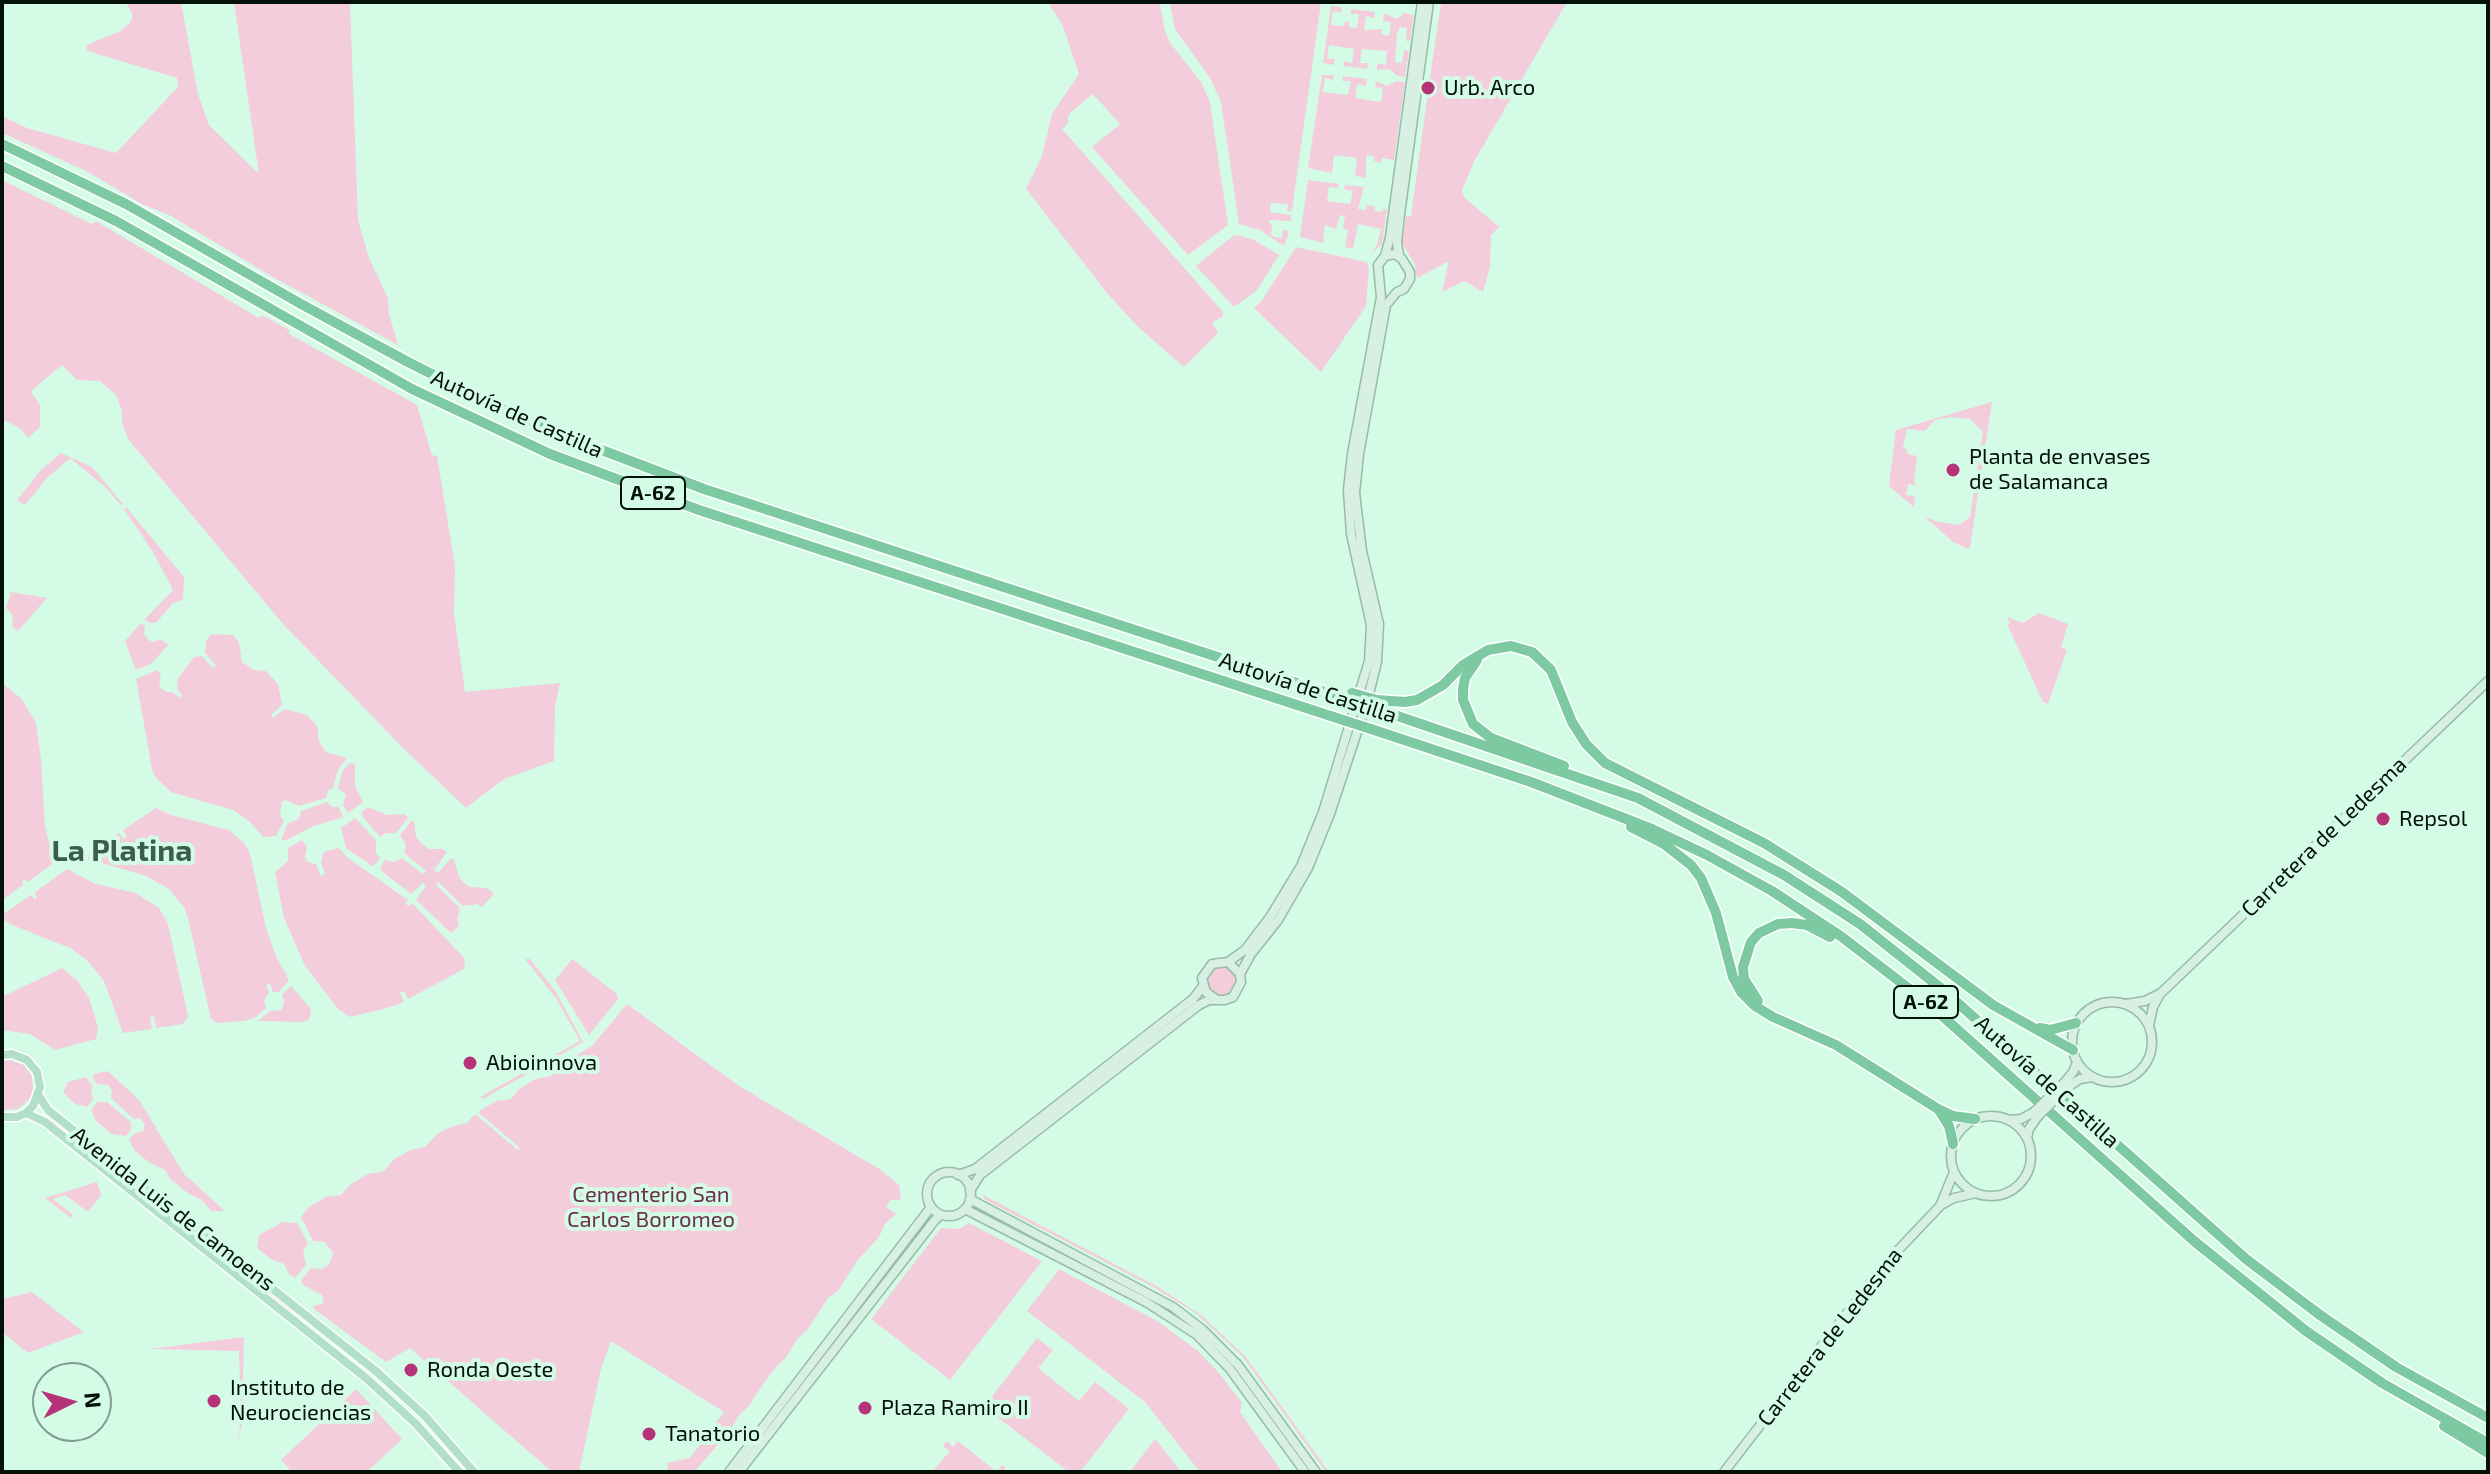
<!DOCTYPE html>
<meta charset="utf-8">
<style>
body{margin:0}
#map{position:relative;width:2490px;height:1474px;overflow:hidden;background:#d4fbe6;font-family:"Exo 2",sans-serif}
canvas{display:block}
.frame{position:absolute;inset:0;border:4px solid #04110b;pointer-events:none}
.north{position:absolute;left:32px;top:1362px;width:80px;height:80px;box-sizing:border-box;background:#d4fbe6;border:2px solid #819d8e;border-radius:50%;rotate:85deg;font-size:22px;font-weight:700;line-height:32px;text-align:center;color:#04110b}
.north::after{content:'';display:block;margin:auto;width:28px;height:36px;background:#b63279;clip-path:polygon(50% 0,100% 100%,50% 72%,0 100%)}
</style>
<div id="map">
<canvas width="2490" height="1474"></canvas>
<div class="frame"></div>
<div class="north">N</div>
</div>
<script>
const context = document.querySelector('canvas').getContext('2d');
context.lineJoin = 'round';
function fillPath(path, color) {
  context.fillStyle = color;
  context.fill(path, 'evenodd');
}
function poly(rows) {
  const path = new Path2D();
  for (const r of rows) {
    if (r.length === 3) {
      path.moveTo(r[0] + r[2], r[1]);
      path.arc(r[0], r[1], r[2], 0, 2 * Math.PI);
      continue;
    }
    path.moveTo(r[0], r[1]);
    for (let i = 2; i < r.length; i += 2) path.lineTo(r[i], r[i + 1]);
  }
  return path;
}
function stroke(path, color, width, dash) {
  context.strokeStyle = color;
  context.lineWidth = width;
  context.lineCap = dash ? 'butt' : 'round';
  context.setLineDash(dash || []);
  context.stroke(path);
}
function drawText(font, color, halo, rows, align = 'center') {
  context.font = font + ' "Exo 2",sans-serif';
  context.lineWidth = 8;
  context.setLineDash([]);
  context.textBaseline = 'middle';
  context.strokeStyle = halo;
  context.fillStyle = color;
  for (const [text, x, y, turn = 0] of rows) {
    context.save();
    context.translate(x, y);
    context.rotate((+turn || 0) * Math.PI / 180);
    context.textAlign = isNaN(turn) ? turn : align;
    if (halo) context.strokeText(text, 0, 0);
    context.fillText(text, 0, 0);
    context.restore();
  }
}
fillPath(poly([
 [126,2,181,2,198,94,209,125,259,174,234,2,350,2,358,220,369,258,388,298,389,314,398,345,271,276,171,216,142,204,86,171,2,133,2,116,27,128,116,153,178,87,177,78,88,51,86,48,89,44,118,32,130,23,133,15],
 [1048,2,1157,2,1160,4,1165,31,1171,44,1201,82,1210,102,1228,225,1188,255,1092,147,1120,124,1093,94,1071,112,1067,118,1069,122,1062,129,1223,312,1223,316,1212,323,1218,333,1184,367,1138,327,1107,293,1026,189,1042,156,1052,114,1079,74,1062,24],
 [1173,2,1321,2,1292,211,1287,211,1288,204,1271,203,1270,212,1291,215,1291,221,1269,220,1269,223,1272,224,1271,235,1274,237,1282,238,1283,230,1289,231,1284,246,1260,230,1239,224,1221,102,1210,78,1175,29,1170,4],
 [1436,2,1567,2,1475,160,1462,190,1464,197,1499,227,1491,235,1490,267,1483,292,1464,281,1442,292,1449,261,1417,278,1415,265,1402,243,1406,216,1411,216,1432,63,1441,4],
 [1331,6,1342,7,1341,13,1333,11,1331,25,1344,26,1345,21,1349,22,1349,27,1357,28,1359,14,1351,14,1351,9,1375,12,1374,18,1366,16,1364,30,1382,29,1381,34,1389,36,1391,22,1383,21,1384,13,1397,19,1405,13,1414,15,1410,41,1406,41,1407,28,1400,27,1397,34,1395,62,1402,63,1404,50,1409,51,1405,77,1397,76,1390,69,1377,70,1377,63,1386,65,1387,51,1362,49,1360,63,1368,63,1367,69,1344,66,1344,61,1352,63,1354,49,1329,45,1327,59,1335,59,1334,65,1323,63],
 [1322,75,1334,75,1333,80,1325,78,1323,92,1348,95,1351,81,1342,81,1343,76,1367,79,1366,86,1357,84,1355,98,1381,102,1383,88,1375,87,1376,81,1387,86,1396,81,1405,82,1394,160,1382,158,1381,163,1374,161,1374,156,1366,155,1366,178,1355,176,1357,158,1334,155,1332,173,1308,168],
 [2,180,92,224,96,221,259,318,262,315,289,330,289,334,417,405,432,455,437,456,455,566,454,614,465,692,560,683,555,706,554,761,504,779,466,808,403,748,284,625,128,439,122,423,122,411,116,395,100,381,77,380,62,365,31,391,40,405,40,427,28,438,21,429,2,419],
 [1308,180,1339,184,1338,188,1329,187,1327,201,1350,204,1353,191,1344,189,1345,185,1364,187,1358,209,1366,210,1367,205,1375,206,1375,211,1382,212,1383,209,1387,209,1382,244,1372,253,1377,245,1381,229,1358,224,1353,249,1345,247,1348,230,1343,228,1345,216,1340,215,1336,229,1325,225,1323,243,1300,237],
 [1237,235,1254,240,1279,255,1257,290,1234,307,1196,266,1233,236],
 [1296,247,1367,262,1369,268,1366,306,1321,372,1254,308,1263,299],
 [1992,402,1970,548,1968,549,1953,542,1924,516,1935,521,1959,525,1970,517,1983,432,1970,419,1951,417,1935,420,1925,431,1907,429,1903,448,1907,449,1907,454,1917,456,1914,481,1916,485,1908,484,1906,495,1915,496,1914,507,1889,486,1896,430],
 [61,453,92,467,123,504,122,506,104,486,70,458,47,478,25,505,17,500,41,470],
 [127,508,184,577,183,599,172,604,157,622,149,623,145,619,173,590,153,552,124,509],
 [11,592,47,598,18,631,12,626,13,615,6,608],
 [2039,613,2068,624,2061,647,2067,650,2048,704,2043,702,2007,624,2010,623,2007,617,2023,623],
 [141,623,145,626,144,634,148,640,154,642,161,639,168,645,151,664,136,670,125,641],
 [211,634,233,635,239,642,242,662,254,670,266,671,278,684,282,705,271,715,273,718,284,709,307,715,317,726,319,741,326,752,347,758,338,770,333,788,328,791,326,798,299,806,286,800,282,802,280,815,284,821,276,836,263,837,249,821,233,810,171,792,156,778,152,769,136,679,157,670,161,675,159,683,161,688,166,692,173,692,179,698,182,695,177,689,178,678,194,657,202,656,213,668,216,666,205,653,206,641],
 [2,683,22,699,36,723,41,759,45,825,48,839,59,859,28,882,25,879,22,881,23,885,2,900],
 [350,763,355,764,355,786,363,802,348,813,343,805,346,795,338,788,342,772],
 [327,802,332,807,339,807,343,817,311,827,285,841,281,839,288,823,299,819,301,811],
 [368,807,387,815,405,814,408,818,396,833,386,833,380,837,362,816,362,812],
 [156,808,171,815,229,830,245,844,250,854,266,928,277,958,289,980,279,992,273,992,270,984,266,985,269,992,264,1000,266,1008,256,1017,245,1021,217,1023,211,1019,188,918,184,907,169,889,146,876,88,859,88,855,119,833,123,839,127,837,123,830],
 [355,818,376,840,376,853,380,858,375,865,372,866,346,848,341,828],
 [411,821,414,821,416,837,421,843,429,849,443,849,447,852,434,870,438,873,450,859,454,859,459,877,464,883,470,887,487,888,494,894,482,907,477,904,463,906,438,882,436,885,460,908,457,920,459,926,451,933,416,900,426,885,423,883,411,894,380,870,384,860,394,862,402,858,423,874,426,871,404,853,406,845,400,835],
 [302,840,307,847,305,857,308,862,316,864,321,876,325,874,321,862,324,852,339,848,347,857,408,900,405,903,408,906,412,903,465,959,464,969,408,999,404,991,400,993,404,1002,387,1008,350,1017,339,1010,305,966,284,918,275,872,288,861,288,848],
 [67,869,96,884,136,893,159,908,168,924,188,1016,183,1024,156,1028,154,1016,150,1017,152,1029,123,1033,104,981,87,960,70,948,12,925,2,918,2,915,31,895,34,899,37,898,35,892],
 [525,959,530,959,556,992,583,1042,483,1099,480,1097,580,1041,556,998],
 [572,959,617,994,618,999,589,1035,555,980],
 [1221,981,15],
 [62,968,77,980,89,998,98,1027,96,1039,55,1050,30,1034,2,1030,2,997],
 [291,986,310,1008,311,1014,308,1020,301,1022,258,1021,270,1011,281,1010,284,1003,282,995],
 [627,1004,739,1086,881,1170,899,1185,901,1200,891,1200,886,1207,896,1214,885,1224,879,1237,857,1261,838,1291,828,1298,808,1329,798,1338,786,1357,770,1374,748,1407,738,1416,732,1428,696,1470,693,1472,668,1472,667,1463,690,1458,724,1412,611,1341,601,1369,579,1472,552,1472,410,1348,386,1362,314,1309,313,1306,324,1303,322,1295,303,1285,301,1281,311,1268,321,1269,329,1265,333,1253,325,1242,313,1241,301,1217,309,1207,326,1197,341,1195,351,1184,368,1174,384,1171,393,1160,410,1150,425,1147,438,1133,453,1126,467,1123,475,1114,518,1150,520,1148,478,1112,496,1101,511,1099,519,1089,536,1079,551,1076,560,1065,592,1046],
 [10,1060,24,1065,29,1071,32,1077,33,1092,30,1099,18,1109,4,1110,2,1061],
 [108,1071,139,1100,184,1174,225,1211,211,1211,202,1200,189,1194,171,1180,165,1170,150,1163,135,1151,129,1140,135,1133,143,1131,145,1124,140,1118,134,1119,111,1098,112,1091,108,1085,97,1084,93,1078,94,1074],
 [86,1077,93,1087,91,1093,93,1099,87,1107,75,1104,63,1092,68,1082],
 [97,1102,107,1102,131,1122,131,1130,126,1136,112,1134,96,1121,91,1110],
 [49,1117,294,1312,290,1312,200,1241,47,1119],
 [97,1182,101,1195,88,1212,65,1195,53,1199,73,1215,71,1218,45,1198],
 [983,1195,1158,1287,1201,1315,1245,1356,1329,1472,1326,1472,1243,1357,1197,1314,1155,1288,984,1199],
 [283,1222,297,1223,308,1243,303,1252,306,1265,295,1278,289,1274,284,1264,271,1259,257,1248,259,1235],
 [969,1223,1042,1261,950,1380,871,1319,941,1228,959,1229],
 [1059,1269,1159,1322,1198,1351,1220,1374,1242,1403,1240,1412,1282,1472,1200,1472,1145,1402,1027,1311],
 [32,1292,80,1329,84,1332,28,1353,2,1332,2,1299],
 [244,1337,242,1422,238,1442,241,1415,239,1351,150,1349],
 [1037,1338,1053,1350,1038,1368,1079,1401,1095,1382,1129,1409,1080,1472,1069,1472,984,1407],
 [356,1389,402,1439,367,1472,292,1472,281,1460],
 [1155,1439,1160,1445,1181,1472,1130,1472],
 [947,1441,953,1447,958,1441,997,1472,1002,1465,1006,1467,1002,1472,932,1472,950,1451,943,1446]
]), '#f4cddd');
const secondary = poly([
 [1399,255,1397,243,1400,214,1429,2],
 [1228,962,1245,950,1270,917,1301,866,1323,812,1369,661,1371,625,1351,534,1348,490,1352,454,1381,297,1378,265,1385,256,1390,237,1422,2],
 [1240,974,1251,954,1278,920,1308,868,1330,814,1367,702,1377,662,1379,624,1362,551,1355,493,1359,454,1386,305,1397,292,1404,289,1410,279,1410,272,1402,259,1395,254,1385,256],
 [2112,1042,40],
 [2126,1004,2145,1001,2161,993,2488,681],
 [2149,1026,2153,1007,2160,994],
 [2064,1083,2073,1072,2077,1062],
 [2068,1087,2080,1079,2093,1077],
 [1991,1156,40],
 [2009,1120,2021,1119,2034,1112],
 [2027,1138,2029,1129,2038,1116],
 [949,1194,22],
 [958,1175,975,1169,1193,999,1203,986],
 [970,1191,980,1175,1199,1005,1209,1000,1225,1000,1233,997,1241,982,1240,974,1228,962,1212,964,1202,978,1206,992,1217,1000],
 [970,1199,1173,1307,1203,1330,1238,1365,1316,1472],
 [1941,1205,1954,1198,1976,1193],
 [965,1209,1146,1302,1197,1335,1230,1369,1305,1472],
 [729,1472,931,1207],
 [739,1472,935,1220,941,1215],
 [1724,1472,1885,1264,1940,1206,1954,1172]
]);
const primary = poly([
 [2,1055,12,1054,27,1060,37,1072,40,1087,33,1106,26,1113,17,1117,2,1117],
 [39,1096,48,1110,377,1372,425,1416,474,1472],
 [26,1113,45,1122,367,1379,416,1424,459,1472]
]);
const highway = poly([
 [2,144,126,204,301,304,406,361,481,399,557,433,704,489,1349,700],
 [2,166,116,221,412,389,550,454,699,510,1346,721],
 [1477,660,1465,678,1463,689,1463,700,1473,724,1491,738,1564,766],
 [1377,700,1405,702,1417,700,1443,685,1463,665,1488,650,1511,646,1532,652,1551,670,1572,722,1586,744,1605,763,1764,843,1842,892,1993,1005,2073,1050],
 [1374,708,1638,798,1784,875,1860,924,1942,989,2246,1259,2320,1315,2396,1367,2488,1418],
 [1371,729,1531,782,1652,829,1707,855,1772,891,1842,937,1930,1005,2194,1241,2306,1331,2382,1383,2488,1443],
 [1631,827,1664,844,1691,865,1701,878,1716,913,1733,977,1741,992,1755,1006,1773,1017,1836,1045,1938,1109,1953,1116,1975,1119],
 [1758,1001,1744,979,1743,967,1751,942,1759,933,1778,924,1792,923,1807,925,1830,937],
 [2040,1028,2050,1030,2076,1023],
 [1939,1110,1949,1126,1953,1144],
 [2444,1426,2488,1453]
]);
stroke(secondary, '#96bca7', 11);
stroke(primary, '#fff', 11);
stroke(highway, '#fff', 13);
stroke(secondary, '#d8efe3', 8);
stroke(primary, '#b1dfc7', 8);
stroke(highway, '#7dc9a2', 10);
const secondaryBridge = poly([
 [2034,1112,2064,1083],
 [2038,1116,2068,1087]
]);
const highwayBridge = poly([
 [1352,693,1377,700],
 [1349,700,1374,708],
 [1346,721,1371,729]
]);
stroke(secondaryBridge, '#96bca7', 11, []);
stroke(highwayBridge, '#fff', 13, []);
stroke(secondaryBridge, '#d8efe3', 8);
stroke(highwayBridge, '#7dc9a2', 10);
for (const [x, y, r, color] of [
 [1428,88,8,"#b63279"],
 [1953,470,8,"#b63279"],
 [2383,819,8,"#b63279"],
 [470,1063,8,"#b63279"],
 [411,1370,8,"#b63279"],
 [214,1401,8,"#b63279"],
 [865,1408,8,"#b63279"],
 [649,1434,8,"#b63279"]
]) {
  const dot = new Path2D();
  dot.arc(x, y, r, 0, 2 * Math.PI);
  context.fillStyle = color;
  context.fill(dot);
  stroke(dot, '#d4fbe6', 3);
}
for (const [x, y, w] of [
 [653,493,64],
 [1926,1002,64]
]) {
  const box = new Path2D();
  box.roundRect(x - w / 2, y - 16, w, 32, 6);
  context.fillStyle = '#d4fbe6';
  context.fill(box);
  stroke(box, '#04110b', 2);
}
drawText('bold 20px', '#04110b', null, [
 ["A-62",653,493],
 ["A-62",1926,1002]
]);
drawText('22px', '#04110b', '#d4fbe6', [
 ["Urb. Arco",1444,88],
 ["Planta de envases",1969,457],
 ["de Salamanca",1969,482],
 ["Repsol",2399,819],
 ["Abioinnova",486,1063],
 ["Ronda Oeste",427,1370],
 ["Instituto de",230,1388],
 ["Neurociencias",230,1413],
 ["Plaza Ramiro II",881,1408],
 ["Tanatorio",665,1434]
], 'left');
drawText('22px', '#04110b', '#d4fbe6', [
 ["Autovía de Castilla",517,414,24],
 ["Autovía de Castilla",1308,688,18],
 ["Carretera de Ledesma",2324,837,-44],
 ["Autovía de Castilla",2047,1082,42],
 ["Avenida Luis de Camoens",173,1209,38],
 ["Carretera de Ledesma",1830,1337,-52]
]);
drawText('22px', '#6b314c', '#d4fbe6', [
 ["Cementerio San",651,1195],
 ["Carlos Borromeo",651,1220]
]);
drawText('bold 30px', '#3b5e4c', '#d4fbe6', [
 ["La Platina",122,851]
]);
</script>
